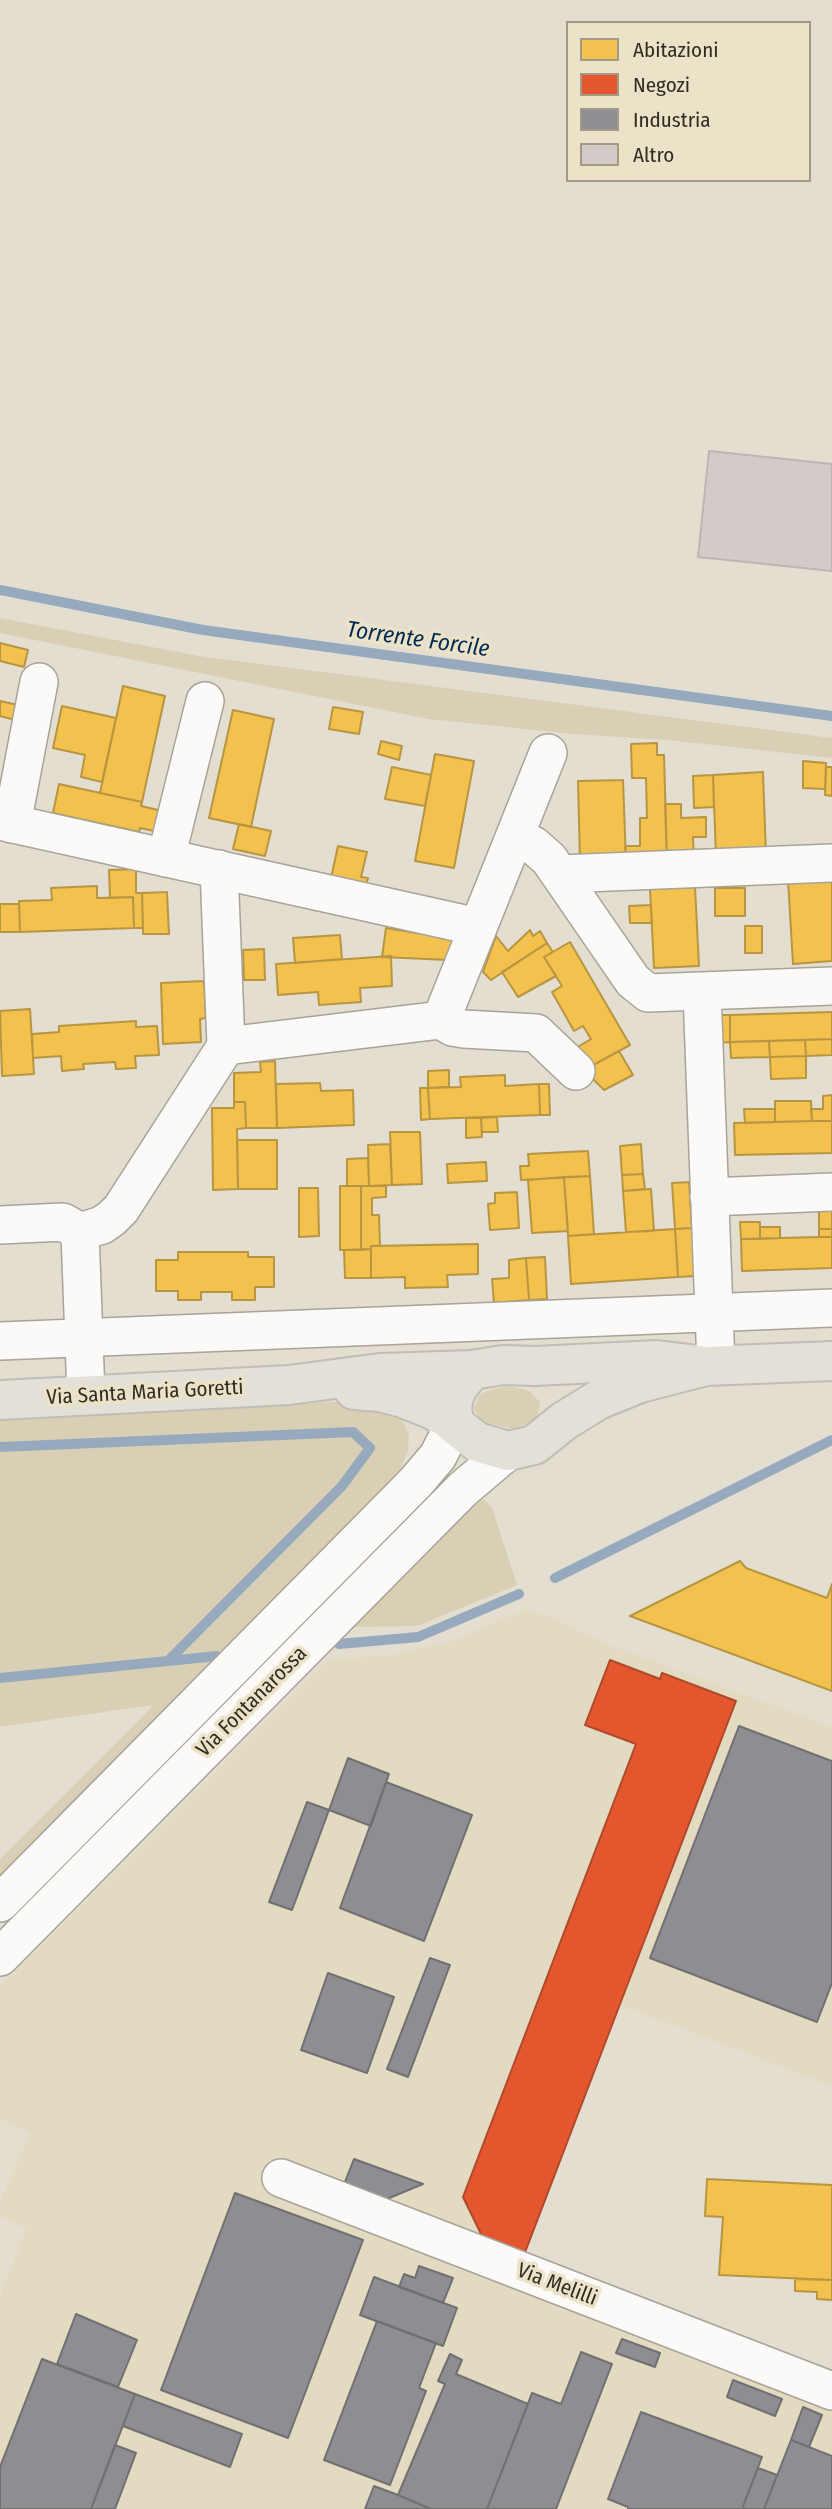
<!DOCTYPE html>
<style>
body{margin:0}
#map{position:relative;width:832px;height:2509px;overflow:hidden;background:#e3ded0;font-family:"Fira Sans Condensed",sans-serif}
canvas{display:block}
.legend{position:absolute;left:566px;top:21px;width:245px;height:161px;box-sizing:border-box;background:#ebe2c8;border:2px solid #a09a86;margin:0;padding:9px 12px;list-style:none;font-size:21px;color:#302d23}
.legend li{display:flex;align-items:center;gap:14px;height:35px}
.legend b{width:35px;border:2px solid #a09a86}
</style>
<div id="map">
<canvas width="832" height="2509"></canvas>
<ul class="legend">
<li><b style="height:19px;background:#f2c14e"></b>Abitazioni</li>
<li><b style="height:19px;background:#e4572e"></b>Negozi</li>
<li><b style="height:19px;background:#8d8d92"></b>Industria</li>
<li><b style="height:19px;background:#d2cbc8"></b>Altro</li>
</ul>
</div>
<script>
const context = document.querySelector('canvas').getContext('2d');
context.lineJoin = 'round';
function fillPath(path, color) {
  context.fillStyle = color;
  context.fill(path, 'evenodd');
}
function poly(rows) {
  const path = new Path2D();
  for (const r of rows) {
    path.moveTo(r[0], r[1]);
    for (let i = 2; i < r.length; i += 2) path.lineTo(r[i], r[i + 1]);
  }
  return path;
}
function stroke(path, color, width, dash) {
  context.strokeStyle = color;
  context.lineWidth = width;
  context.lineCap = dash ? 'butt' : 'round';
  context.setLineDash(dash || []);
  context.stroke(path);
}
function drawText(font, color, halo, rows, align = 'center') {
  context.font = font + ' "Fira Sans Condensed",sans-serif';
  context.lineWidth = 7;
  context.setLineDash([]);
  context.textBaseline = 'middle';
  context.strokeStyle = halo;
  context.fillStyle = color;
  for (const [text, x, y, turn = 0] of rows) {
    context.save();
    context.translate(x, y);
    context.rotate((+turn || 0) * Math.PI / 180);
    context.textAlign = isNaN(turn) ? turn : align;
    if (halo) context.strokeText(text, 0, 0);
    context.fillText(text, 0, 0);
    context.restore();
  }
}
fillPath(poly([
 [526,1609,546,1615,605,1643,832,1727,832,2086,620,2005,524,2255,832,2373,832,2509,0,2509,0,2296,26,2229,0,2217,0,2201,30,2134,0,2119,0,1987,329,1659,390,1655,453,1641]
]), '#e3dac2');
fillPath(poly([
 [0,618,199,656,832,738,832,758,668,740,572,734,429,719,0,633],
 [509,1386,529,1391,539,1401,540,1406,536,1418,518,1428,510,1428,485,1423,479,1418,474,1408,480,1395,487,1391],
 [354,1401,394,1412,403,1422,409,1434,408,1451,396,1479,0,1875,0,1859,154,1705,0,1727,0,1418],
 [474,1500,485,1500,492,1508,517,1585,417,1626,351,1627]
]), '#d9cfb5');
const homes = poly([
 [0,643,28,650,24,667,0,661,0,643],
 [123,686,165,696,142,802,100,793,123,686],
 [0,701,18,705,15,720,0,716,0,701],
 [62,706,116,718,102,782,81,777,85,755,53,748,62,706],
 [333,707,363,712,359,734,329,729,333,707],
 [233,710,274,719,251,827,209,818,233,710],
 [381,741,402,746,399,760,378,754,381,741],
 [657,743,657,755,664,755,667,860,626,861,625,846,640,846,640,818,647,818,646,778,632,778,631,744,657,743],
 [435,754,474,761,454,868,415,861,435,754],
 [803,761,826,763,825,789,803,788,803,761],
 [392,767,431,775,425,806,385,799,392,767],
 [826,767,832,767,832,796,825,795,826,767],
 [763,772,766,855,716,857,713,775,763,772],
 [713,775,714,807,694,808,693,776,713,775],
 [623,780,626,861,580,862,578,781,623,780],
 [59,784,142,802,141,806,167,812,163,833,140,828,139,832,53,813,59,784],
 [665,804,681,804,681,818,706,817,706,837,693,837,694,859,667,860,665,804],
 [239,824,271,831,265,856,233,849,239,824],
 [338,846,367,852,361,877,368,878,366,885,331,878,338,846],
 [136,869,136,893,142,893,143,928,134,928,133,897,110,898,109,870,136,869],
 [832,877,832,961,793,964,788,880,832,877],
 [97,886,97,898,133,897,134,928,20,932,19,901,52,900,51,888,97,886],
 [695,887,699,966,654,968,650,889,695,887],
 [715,888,745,888,745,916,715,916,715,888],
 [167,892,169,934,143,934,142,893,167,892],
 [0,904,19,904,20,932,0,932,0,904],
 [651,905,652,923,630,923,629,906,651,905],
 [745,926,762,926,762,953,745,953,745,926],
 [386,928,454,939,448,960,382,957,386,928],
 [530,930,533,936,540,931,547,943,491,980,483,972,496,936,508,951,530,930],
 [340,935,342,959,295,963,293,938,340,935],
 [570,942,630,1045,584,1070,566,1054,591,1039,583,1026,574,1031,552,992,562,986,544,957,570,942],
 [547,943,553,952,544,957,556,976,518,997,502,972,547,943],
 [264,949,265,980,244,980,243,950,264,949],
 [391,956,392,986,360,988,361,1002,319,1005,318,992,278,995,276,964,391,956],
 [204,981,206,1018,200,1019,201,1042,163,1044,161,983,204,981],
 [30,1009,34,1074,2,1076,0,1011,30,1009],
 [832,1012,832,1039,730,1042,730,1015,832,1012],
 [716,1015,730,1015,730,1042,717,1043,716,1015],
 [136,1021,136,1027,157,1026,159,1055,135,1056,136,1068,116,1069,115,1062,83,1064,84,1069,62,1071,61,1056,33,1058,32,1034,59,1032,59,1026,136,1021],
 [832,1039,832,1055,806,1056,805,1040,832,1039],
 [805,1040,806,1056,770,1057,769,1041,805,1040],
 [769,1041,770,1057,731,1058,730,1042,769,1041],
 [619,1051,633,1075,604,1090,584,1070,619,1051],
 [806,1056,806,1078,771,1079,770,1057,806,1056],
 [275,1061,277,1128,246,1128,245,1102,234,1102,234,1073,261,1072,260,1062,275,1061],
 [449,1070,449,1087,428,1088,428,1071,449,1070],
 [505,1075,505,1086,539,1084,540,1115,430,1119,428,1088,461,1087,460,1077,505,1075],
 [320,1083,321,1091,353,1090,354,1125,277,1128,276,1084,320,1083],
 [539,1084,549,1084,550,1115,540,1115,539,1084],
 [420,1088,428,1088,430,1119,421,1120,420,1088],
 [832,1095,832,1121,812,1121,811,1109,823,1109,823,1096,832,1095],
 [775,1101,811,1101,812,1121,775,1122,775,1101],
 [234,1102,245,1102,246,1128,237,1129,238,1189,213,1190,212,1108,234,1108,234,1102],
 [744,1109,775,1109,775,1122,745,1123,744,1109],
 [497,1117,498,1132,482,1132,481,1118,497,1117],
 [466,1118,481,1118,482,1137,466,1138,466,1118],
 [812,1121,832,1121,832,1153,735,1155,734,1123,812,1121],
 [390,1132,420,1132,422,1184,392,1185,390,1132],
 [237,1140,277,1140,277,1189,238,1189,237,1140],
 [390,1144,392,1185,369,1186,368,1145,390,1144],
 [641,1144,643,1174,622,1175,620,1146,641,1144],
 [588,1151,590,1176,521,1180,520,1166,529,1166,528,1154,588,1151],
 [368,1158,369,1186,347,1186,347,1159,368,1158],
 [486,1162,487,1181,448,1183,447,1164,486,1162],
 [643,1174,645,1189,623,1191,622,1175,643,1174],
 [590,1176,594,1234,568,1236,564,1177,590,1176],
 [564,1177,568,1231,532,1233,528,1180,564,1177],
 [689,1182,692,1228,675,1229,672,1183,689,1182],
 [340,1186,361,1186,361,1250,340,1250,340,1186],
 [361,1186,386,1186,386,1197,372,1198,372,1215,379,1215,380,1246,371,1246,371,1249,361,1250,361,1186],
 [299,1188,318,1188,319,1236,299,1237,299,1188],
 [651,1189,654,1231,626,1232,623,1191,651,1189],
 [517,1192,519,1228,490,1230,488,1204,495,1203,495,1193,517,1192],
 [832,1202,832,1229,819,1229,819,1203,832,1202],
 [740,1222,760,1222,760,1239,741,1239,740,1222],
 [760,1227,780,1227,780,1238,760,1239,760,1227],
 [692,1228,695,1276,678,1277,675,1229,692,1228],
 [675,1229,678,1277,571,1284,568,1236,675,1229],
 [819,1229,832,1229,832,1237,819,1237,819,1229],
 [819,1237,832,1237,832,1268,742,1271,741,1239,819,1237],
 [478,1244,478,1274,447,1275,448,1287,405,1288,405,1277,371,1278,371,1246,478,1244],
 [371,1249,371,1278,345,1278,344,1250,371,1249],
 [178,1252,248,1252,248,1257,274,1257,274,1287,255,1287,255,1300,232,1300,232,1292,201,1292,201,1300,178,1300,178,1291,156,1291,156,1260,178,1260,178,1252],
 [545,1257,547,1299,529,1300,526,1258,545,1257],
 [526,1258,529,1300,494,1303,492,1279,509,1278,509,1260,526,1258],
 [740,1561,746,1568,827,1598,832,1584,832,1691,630,1616,740,1561],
 [707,2179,832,2185,832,2280,719,2275,723,2217,705,2216,707,2179],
 [795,2279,832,2280,832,2300,817,2299,817,2292,795,2291,795,2279]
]);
fillPath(homes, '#f2c14e');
stroke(homes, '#b89541', 2);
const shops = poly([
 [610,1660,660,1679,662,1673,736,1701,524,2255,483,2238,463,2197,636,1744,585,1725,610,1660]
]);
fillPath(shops, '#e4572e');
stroke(shops, '#ae4a2b', 2);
const industry = poly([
 [739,1726,832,1761,832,1983,817,2022,650,1958,739,1726],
 [348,1758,389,1774,371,1826,329,1810,348,1758],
 [386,1782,472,1815,424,1941,340,1908,386,1782],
 [307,1802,329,1810,292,1910,269,1902,307,1802],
 [430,1958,450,1965,408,2077,387,2069,430,1958],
 [328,1973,394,1997,367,2073,301,2050,328,1973],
 [354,2159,423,2184,382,2201,343,2187,354,2159],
 [235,2193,363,2240,288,2438,161,2390,235,2193],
 [419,2266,453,2278,443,2303,399,2287,404,2274,415,2278,419,2266],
 [374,2277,457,2308,443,2346,360,2315,374,2277],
 [76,2314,137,2340,118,2387,57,2364,76,2314],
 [377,2321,436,2343,419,2388,426,2391,390,2485,324,2460,377,2321],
 [622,2339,660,2353,655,2367,616,2353,622,2339],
 [581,2352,612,2364,556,2509,487,2509,532,2393,561,2404,581,2352],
 [450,2354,462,2360,456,2374,528,2404,487,2509,431,2509,398,2495,445,2384,438,2381,450,2354],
 [42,2359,135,2394,91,2509,0,2509,0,2467,42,2359],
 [733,2380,782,2399,775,2416,727,2397,733,2380],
 [135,2394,242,2434,230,2467,123,2426,135,2394],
 [803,2407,822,2415,809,2447,791,2440,803,2407],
 [641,2412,762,2457,742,2509,628,2509,628,2507,608,2499,641,2412],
 [791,2440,832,2456,832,2509,764,2509,791,2440],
 [115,2445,136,2453,115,2509,91,2509,115,2445],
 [758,2468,777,2475,764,2509,742,2509,758,2468],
 [374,2486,398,2495,431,2509,365,2509,374,2486]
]);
fillPath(industry, '#8d8d92');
stroke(industry, '#717071', 2);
stroke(poly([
 [0,590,203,630,832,716],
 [0,1447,353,1432,370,1448,342,1486,168,1661],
 [555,1578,832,1440],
 [339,1644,418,1637,519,1594],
 [0,1678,217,1656]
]), '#97a9bc', 10);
const building = poly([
 [709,451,832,464,832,571,698,557,709,451]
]);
fillPath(building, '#d2cbc8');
stroke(building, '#bcb6b3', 2);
const street = poly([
 [0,821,478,927],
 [12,824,39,682],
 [515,838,533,845,549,859,633,981,648,993,832,986],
 [166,858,205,701],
 [560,874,832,863],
 [702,992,716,1365],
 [441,1020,548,753],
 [226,1046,441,1020,452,1027,464,1029,536,1033,576,1071],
 [709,1197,832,1192],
 [0,1225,63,1222,80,1232,102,1225,112,1218,121,1209,226,1046,219,869],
 [80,1232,86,1395],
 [0,1341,832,1308],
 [0,1903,416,1482,438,1456,454,1424],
 [0,1957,463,1489,508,1451],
 [281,2178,832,2391]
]);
const primary = poly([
 [472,1370,458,1387,454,1397,452,1407,454,1424,477,1442,508,1451,534,1445,564,1421,598,1400,640,1383,706,1366,832,1361],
 [354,1390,380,1392,403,1398,431,1409,453,1421],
 [0,1400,289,1385,380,1373,472,1370,503,1365,535,1366,657,1360,706,1366]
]);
stroke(street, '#a7a398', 40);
stroke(primary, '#c0bdb6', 42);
stroke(street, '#fbfaf8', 37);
stroke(primary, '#e3e0d8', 38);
drawText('21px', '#302d23', '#ebe2c8', [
 ["Via Santa Maria Goretti",145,1393,-3],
 ["Via Fontanarossa",252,1702,-45],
 ["Via Melilli",557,2285,21]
]);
drawText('italic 23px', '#012954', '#ebe2c8', [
 ["Torrente Forcile",418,640,8]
]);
</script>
